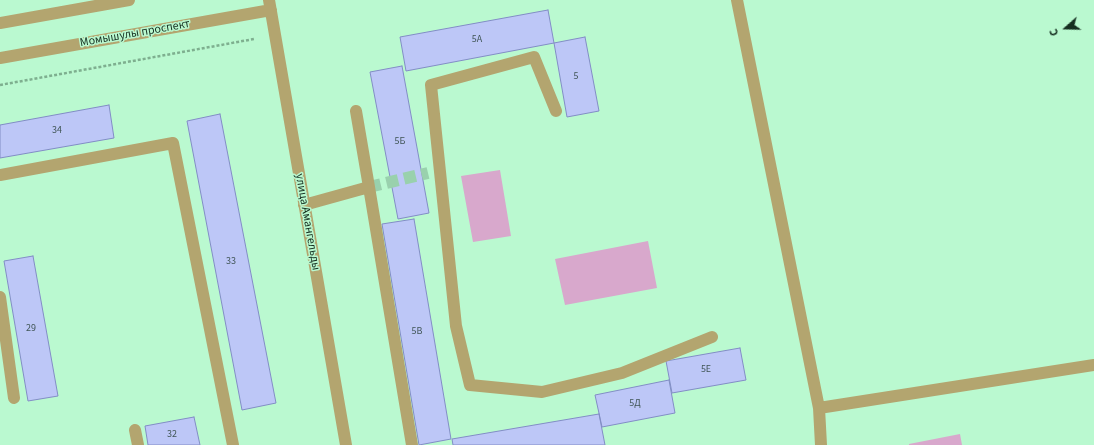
<!DOCTYPE html>
<meta charset="utf-8">
<style>
body{margin:0}
#map{position:relative;width:1094px;height:445px;overflow:hidden;background:#baf9d0;font-family:"Source Sans 3",sans-serif}
canvas{display:block}
.north{position:absolute;left:1046px;top:8px;width:40px;height:40px;-webkit-text-stroke:3px #baf9d0;paint-order:stroke;rotate:250deg;font-size:11px;font-weight:700;line-height:16px;text-align:center;color:#162f20}
.north::after{content:'';display:block;margin:auto;width:14px;height:18px;background:#162f20;clip-path:polygon(50% 0,100% 100%,50% 72%,0 100%)}
</style>
<div id="map">
<canvas width="1094" height="445"></canvas>
<div class="north">С</div>
</div>
<script>
const context = document.querySelector('canvas').getContext('2d');
context.lineJoin = 'round';
function fillPath(path, color) {
  context.fillStyle = color;
  context.fill(path, 'evenodd');
}
function poly(rows) {
  const path = new Path2D();
  for (const r of rows) {
    path.moveTo(r[0], r[1]);
    for (let i = 2; i < r.length; i += 2) path.lineTo(r[i], r[i + 1]);
  }
  return path;
}
function stroke(path, color, width, dash) {
  context.strokeStyle = color;
  context.lineWidth = width;
  context.lineCap = dash ? 'butt' : 'round';
  context.setLineDash(dash || []);
  context.stroke(path);
}
function drawText(font, color, halo, rows, align = 'center') {
  context.font = font + ' "Source Sans 3",sans-serif';
  context.lineWidth = 3;
  context.setLineDash([]);
  context.textBaseline = 'middle';
  context.strokeStyle = halo;
  context.fillStyle = color;
  for (const [text, x, y, turn = 0] of rows) {
    context.save();
    context.translate(x, y);
    context.rotate((+turn || 0) * Math.PI / 180);
    context.textAlign = isNaN(turn) ? turn : align;
    if (halo) context.strokeText(text, 0, 0);
    context.fillText(text, 0, 0);
    context.restore();
  }
}
fillPath(poly([
 [500,170,511,236,473,242,461,176],
 [648,241,657,288,565,305,555,259],
 [960,434,962,445,909,445,909,444]
]), '#d8a8cc');
const building = poly([
 [548,10,554,43,406,71,400,37,548,10],
 [585,37,599,111,567,117,554,43,585,37],
 [402,66,429,213,398,219,370,72,402,66],
 [109,105,114,138,0,158,0,125,109,105],
 [220,114,276,403,242,410,187,121,220,114],
 [414,219,451,439,419,445,382,224,414,219],
 [33,256,58,396,28,401,4,261,33,256],
 [740,348,746,380,672,393,666,361,740,348],
 [669,380,675,413,602,427,595,395,669,380],
 [599,414,605,445,453,445,452,439,599,414],
 [194,417,200,445,148,445,145,426,194,417]
]);
fillPath(building, '#bdc7f7');
stroke(building, '#828dc5', 1);
stroke(poly([
 [369,187,428,173]
]), '#99d1ad', 12, [12, 6]);
stroke(poly([
 [0,85,254,39]
]), '#7eaf8f', 2.5, [3, 2]);
stroke(poly([
 [269,0,346,445],
 [737,0,819,408,1094,365],
 [0,23,129,0],
 [0,58,271,10],
 [356,111,369,187,412,445],
 [556,111,534,57,431,85,456,326,470,385,542,392,622,373,712,337],
 [0,175,173,143,233,445],
 [304,205,369,187],
 [0,297,14,398],
 [819,408,821,445],
 [135,430,138,445]
]), '#b3a56f', 12);
drawText('10px', '#405556', null, [
 ["5А",477,40],
 ["5",576,77],
 ["34",57,131],
 ["5Б",400,142],
 ["33",231,262],
 ["29",31,329],
 ["5В",417,332],
 ["5Е",706,370],
 ["5Д",635,404],
 ["32",172,435]
]);
drawText('12px', '#162f20', '#baf9d0', [
 ["Момышулы проспект",135,34,-10],
 ["улица Амангельды",307,222,80]
]);
</script>
